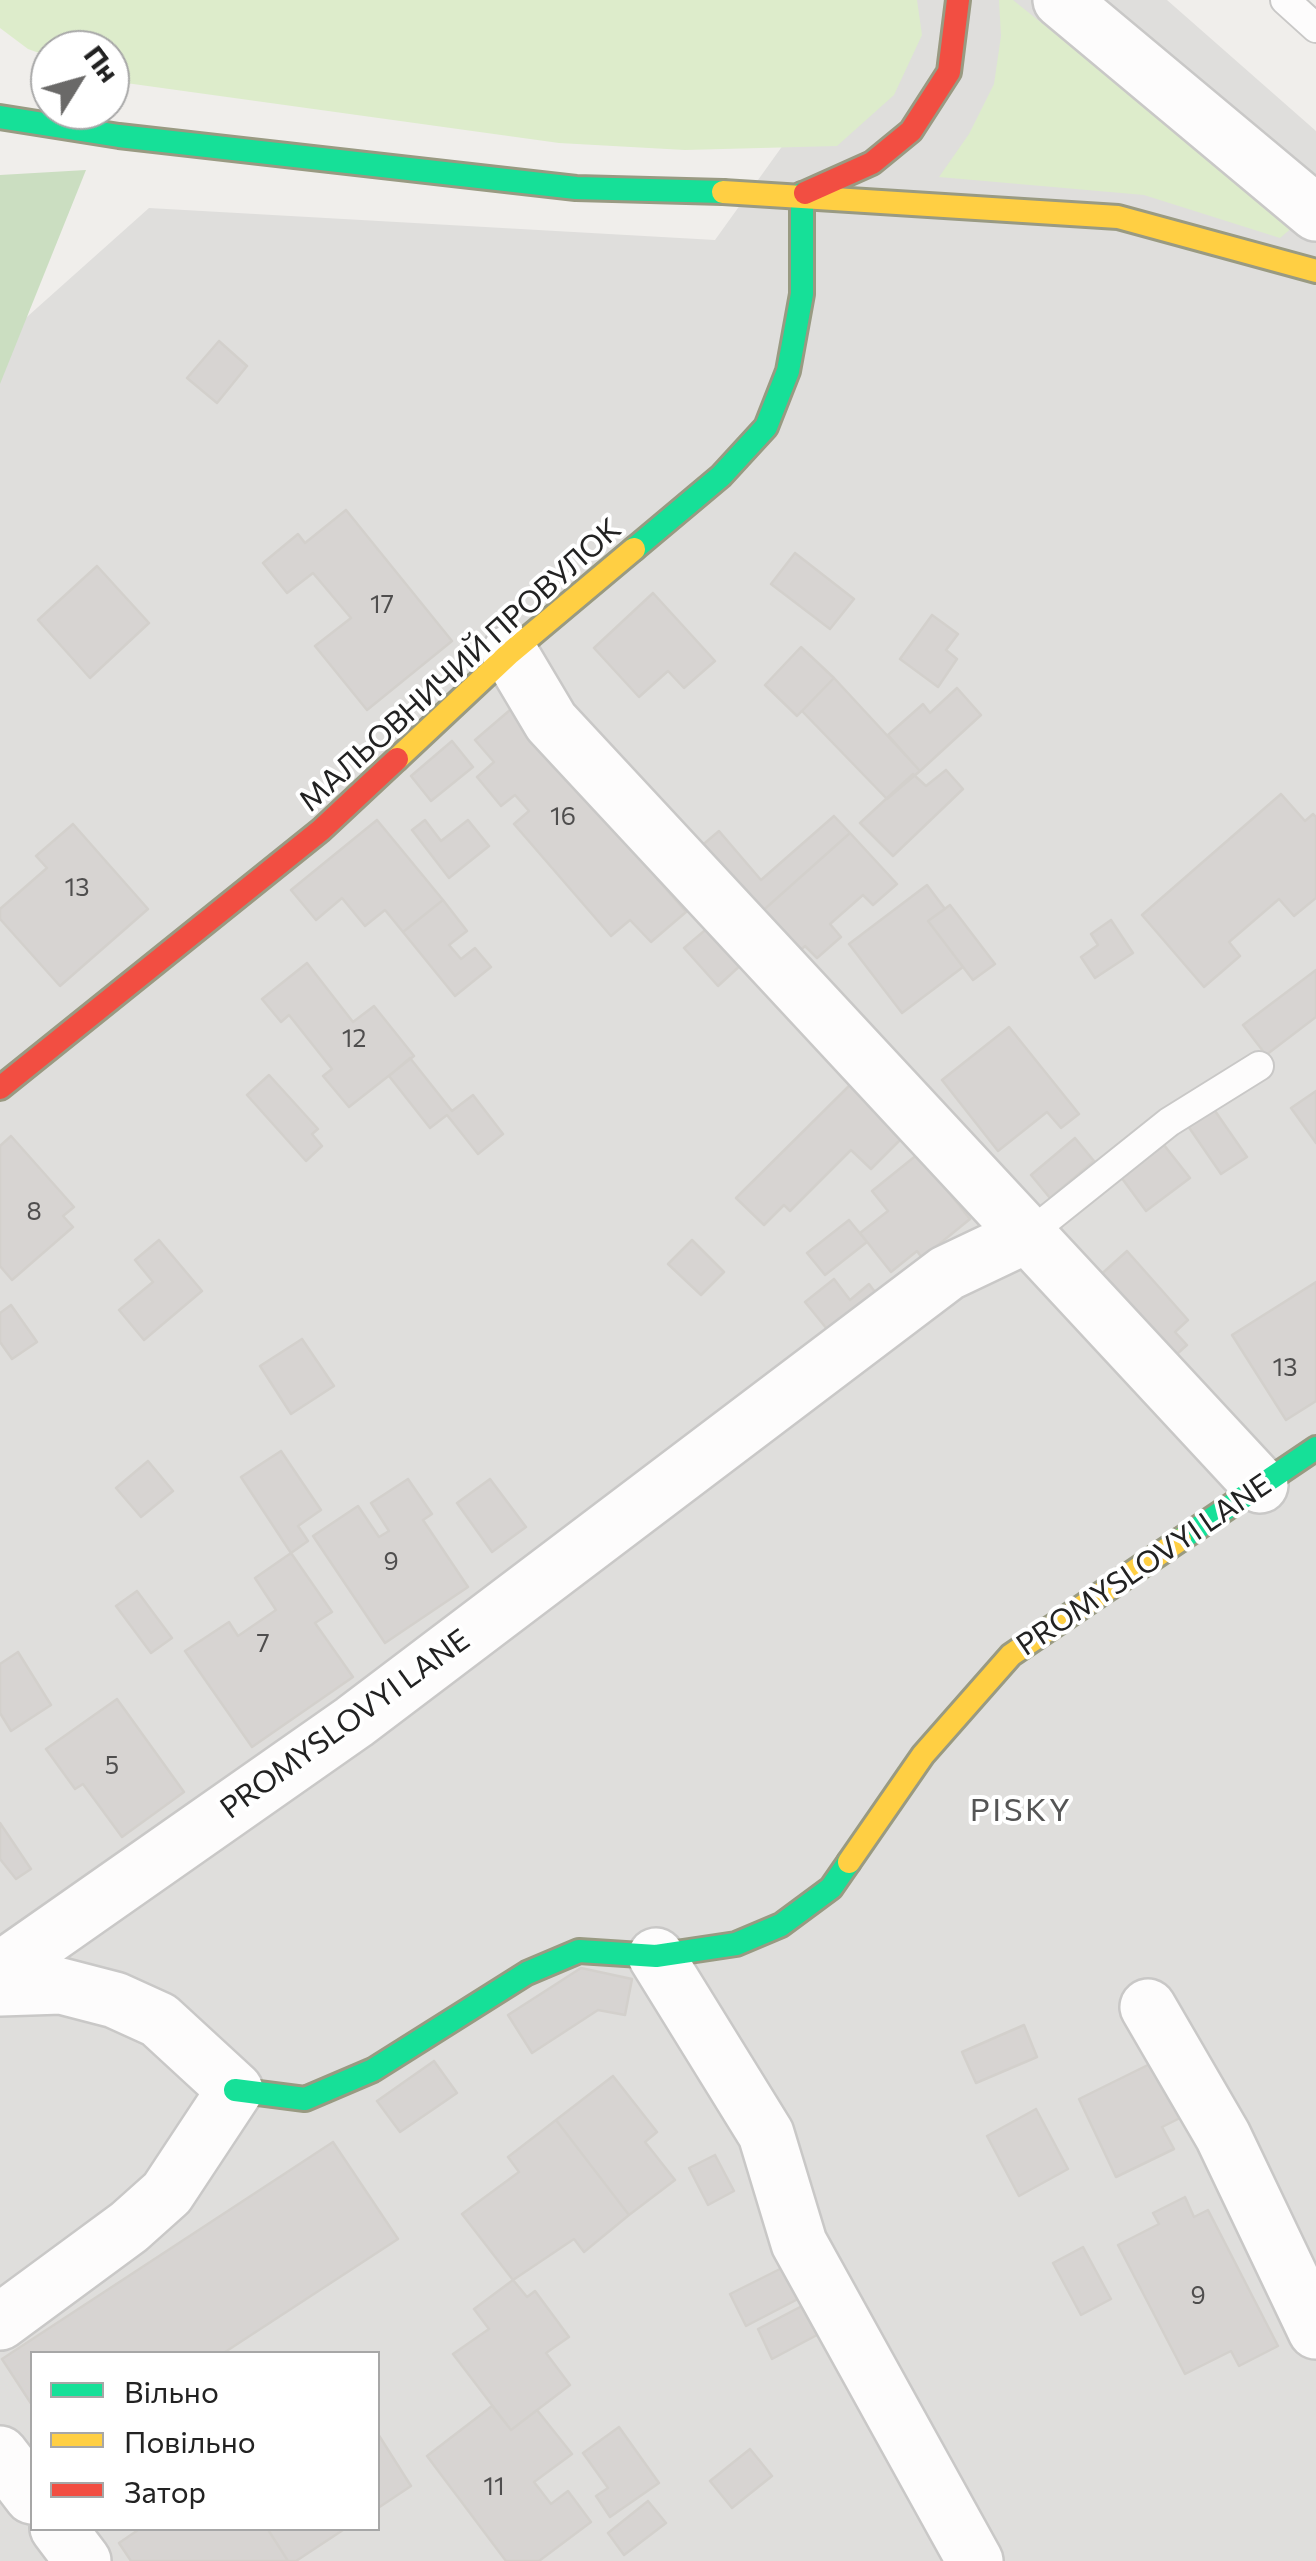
<!DOCTYPE html>
<meta charset="utf-8">
<style>
body{margin:0}
#map{position:relative;width:1316px;height:2561px;overflow:hidden;background:#f0eeeb;font-family:Commissioner,sans-serif}
canvas{display:block}
.legend{position:absolute;left:30px;top:2351px;width:350px;height:180px;box-sizing:border-box;background:#fff;border:2px solid #a7a7a7;margin:0;padding:12px 18px;list-style:none;font-size:30px;color:#222}
.legend li{display:flex;align-items:center;gap:20px;height:50px}
.legend b{width:50px;border:2px solid #a7a7a7}
.north{position:absolute;left:30px;top:30px;width:100px;height:100px;box-sizing:border-box;background:#fff;border:2px solid #a7a7a7;border-radius:50%;rotate:53deg;font-size:28px;font-weight:700;line-height:40px;text-align:center;color:#222}
.north::after{content:'';display:block;margin:auto;width:35px;height:45px;background:#6a6968;clip-path:polygon(50% 0,100% 100%,50% 72%,0 100%)}
</style>
<div id="map">
<canvas width="1316" height="2561"></canvas>
<ul class="legend">
<li><b style="height:12px;background:#16e098"></b>Вільно</li>
<li><b style="height:12px;background:#ffcf43"></b>Повільно</li>
<li><b style="height:12px;background:#f24e42"></b>Затор</li>
</ul>
<div class="north">Пн</div>
</div>
<script>
const context = document.querySelector('canvas').getContext('2d');
context.lineJoin = 'round';
function fillPath(path, color) {
  context.fillStyle = color;
  context.fill(path, 'evenodd');
}
function poly(rows) {
  const path = new Path2D();
  for (const r of rows) {
    path.moveTo(r[0], r[1]);
    for (let i = 2; i < r.length; i += 2) path.lineTo(r[i], r[i + 1]);
  }
  return path;
}
function stroke(path, color, width, dash) {
  context.strokeStyle = color;
  context.lineWidth = width;
  context.lineCap = dash ? 'butt' : 'round';
  context.setLineDash(dash || []);
  context.stroke(path);
}
function drawText(font, color, halo, rows, align = 'center') {
  context.font = font + ' Commissioner,sans-serif';
  context.lineWidth = 8;
  context.setLineDash([]);
  context.textBaseline = 'middle';
  context.strokeStyle = halo;
  context.fillStyle = color;
  for (const [text, x, y, turn = 0] of rows) {
    context.save();
    context.translate(x, y);
    context.rotate((+turn || 0) * Math.PI / 180);
    context.textAlign = isNaN(turn) ? turn : align;
    if (halo) context.strokeText(text, 0, 0);
    context.fillText(text, 0, 0);
    context.restore();
  }
}
fillPath(poly([
 [887,0,1167,0,1316,131,1316,2561,0,2561,0,341,149,208,715,240],
 [32,2354,378,2354,378,2528,32,2528]
]), '#dfdedc');
fillPath(poly([
 [0,0,917,0,922,35,894,95,837,146,685,150,559,143,126,83,110,78,110,50,50,50,50,57,28,49,0,28],
 [999,0,1013,0,1294,226,1280,238,1144,195,939,177,969,134,994,84,1001,36]
]), '#ddeccb');
fillPath(poly([
 [86,170,0,384,0,175]
]), '#cbdec1');
const building = poly([
 [219,341,247,366,217,403,187,378,219,341],
 [346,510,452,641,367,710,315,646,351,618,313,573,287,593,263,563,298,534,305,543,346,510],
 [795,553,854,599,830,629,771,584,795,553],
 [97,566,149,623,90,678,38,620,97,566],
 [653,593,715,661,684,688,668,671,639,697,594,648,653,593],
 [932,615,958,634,946,650,957,659,938,687,900,659,932,615],
 [801,647,834,678,797,716,765,685,801,647],
 [834,678,920,771,887,799,802,711,834,678],
 [957,688,981,715,920,771,888,735,923,704,930,713,957,688],
 [517,704,577,786,686,912,651,942,630,920,611,936,514,824,529,811,515,795,501,806,477,777,494,762,475,740,517,704],
 [452,741,473,767,431,801,411,776,452,741],
 [946,770,963,789,893,856,860,823,913,774,926,786,946,770],
 [1281,794,1305,821,1313,814,1316,817,1316,898,1294,916,1279,899,1229,942,1240,956,1204,987,1142,915,1281,794],
 [834,816,850,833,758,915,699,848,719,831,761,880,834,816],
 [377,820,443,900,403,932,385,910,365,926,342,898,316,920,291,890,377,820],
 [425,820,441,841,468,820,489,846,449,878,412,830,425,820],
 [73,824,148,909,60,986,0,919,0,909,47,868,36,856,73,824],
 [850,833,897,884,873,905,863,895,830,924,841,937,817,958,805,946,795,955,758,915,850,833],
 [927,885,945,909,928,921,963,967,902,1013,849,944,927,885],
 [443,900,467,931,449,945,461,959,475,948,491,967,455,996,403,932,443,900],
 [950,905,995,964,973,980,928,921,950,905],
 [1111,920,1133,953,1095,978,1081,957,1098,945,1091,934,1111,920],
 [710,926,743,963,718,986,684,948,710,926],
 [307,963,353,1022,374,1006,414,1056,349,1107,323,1076,332,1069,289,1015,281,1022,262,999,307,963],
 [1316,970,1316,1017,1266,1055,1243,1025,1316,970],
 [1009,1027,1079,1114,1061,1128,1047,1112,998,1151,942,1080,1009,1027],
 [410,1058,452,1111,473,1095,503,1134,478,1154,447,1115,430,1128,389,1076,410,1058],
 [269,1075,318,1129,312,1134,322,1146,306,1161,247,1095,269,1075],
 [854,1081,906,1134,871,1169,851,1150,790,1211,784,1205,764,1225,736,1198,854,1081],
 [1316,1091,1316,1143,1291,1108,1316,1091],
 [1213,1108,1247,1157,1221,1174,1188,1126,1213,1108],
 [11,1136,74,1207,63,1216,73,1227,12,1280,0,1266,0,1146,11,1136],
 [1075,1138,1094,1161,1050,1198,1031,1175,1075,1138],
 [1164,1145,1190,1178,1146,1211,1121,1177,1164,1145],
 [918,1154,970,1219,922,1258,917,1251,891,1272,860,1233,888,1211,872,1191,918,1154],
 [849,1220,867,1242,825,1275,807,1253,849,1220],
 [159,1240,202,1291,144,1340,119,1310,153,1282,135,1260,159,1240],
 [692,1240,724,1272,701,1295,668,1264,692,1240],
 [1127,1251,1188,1320,1175,1332,1187,1345,1168,1362,1096,1279,1127,1251],
 [834,1279,850,1300,869,1284,878,1296,831,1334,805,1302,834,1279],
 [1316,1282,1316,1401,1286,1420,1232,1335,1316,1282],
 [11,1305,37,1342,12,1359,0,1342,0,1313,11,1305],
 [302,1339,334,1386,291,1414,260,1366,302,1339],
 [281,1451,321,1510,298,1526,308,1541,291,1553,241,1477,281,1451],
 [148,1461,173,1491,141,1517,116,1488,148,1461],
 [408,1479,432,1514,423,1520,468,1587,385,1643,313,1536,358,1506,379,1537,389,1531,371,1503,408,1479],
 [490,1479,526,1527,492,1552,457,1503,490,1479],
 [291,1553,332,1612,315,1623,353,1677,252,1747,185,1651,229,1622,238,1636,276,1610,255,1578,291,1553],
 [137,1591,172,1638,151,1653,116,1606,137,1591],
 [18,1652,51,1705,11,1731,0,1713,0,1664,18,1652],
 [117,1699,184,1792,122,1837,83,1784,75,1789,46,1749,117,1699],
 [0,1823,31,1869,16,1879,0,1859,0,1823],
 [581,1968,632,1979,625,2015,598,2010,532,2053,508,2015,581,1968],
 [1024,2025,1037,2057,976,2083,962,2052,1024,2025],
 [1162,2058,1190,2113,1162,2127,1174,2149,1116,2177,1079,2099,1162,2058],
 [434,2061,457,2093,400,2132,377,2101,434,2061],
 [613,2076,657,2132,645,2142,675,2180,629,2215,556,2120,613,2076],
 [1036,2109,1068,2169,1019,2196,987,2136,1036,2109],
 [556,2120,629,2215,584,2252,574,2239,513,2280,462,2214,519,2172,508,2157,556,2120],
 [333,2142,398,2239,222,2354,32,2354,32,2405,2,2359,333,2142],
 [715,2155,734,2191,708,2205,689,2168,715,2155],
 [1185,2197,1194,2217,1208,2210,1278,2346,1239,2366,1231,2351,1185,2374,1118,2245,1159,2224,1153,2213,1185,2197],
 [1083,2247,1111,2299,1081,2315,1053,2263,1083,2247],
 [782,2268,798,2299,746,2326,730,2294,782,2268],
 [513,2280,527,2297,535,2291,569,2337,546,2353,570,2385,511,2430,453,2354,489,2329,474,2309,513,2280],
 [802,2306,817,2335,772,2359,758,2329,802,2306],
 [492,2406,511,2430,537,2410,572,2454,534,2482,551,2504,568,2491,591,2522,539,2561,506,2561,427,2456,492,2406],
 [619,2427,659,2483,610,2517,596,2496,608,2488,583,2453,619,2427],
 [378,2434,411,2486,378,2508,378,2434],
 [750,2449,772,2476,732,2508,710,2481,750,2449],
 [648,2501,666,2523,624,2555,608,2533,648,2501],
 [141,2528,267,2528,288,2561,131,2561,119,2543,141,2528],
 [267,2528,346,2528,296,2561,288,2561,267,2528]
]);
fillPath(building, '#d7d4d2');
stroke(building, '#d3d0cc', 2.5);
const lane = poly([
 [1285,0,1316,28],
 [1029,1234,1169,1122,1259,1066]
]);
const street = poly([
 [1061,0,1316,213],
 [510,653,551,722,1260,1485],
 [656,1956,766,2134,799,2243,975,2561],
 [0,1970,354,1722,947,1273,1029,1234],
 [0,1988,61,1986,115,2000,159,2020,235,2090,167,2193,129,2227,0,2322],
 [1148,2007,1223,2136,1316,2331],
 [0,2454,32,2496],
 [58,2528,83,2561]
]);
const fast = poly([
 [0,117,119,136,576,188,723,192],
 [634,549,721,476,766,427,788,371,802,294,802,194],
 [1180,1540,1316,1448],
 [235,2090,305,2099,373,2070,527,1973,579,1951,656,1956,736,1944,781,1925,831,1888,849,1862]
]);
const slow = poly([
 [723,192,1118,217,1316,271],
 [397,759,510,653,634,549],
 [849,1862,923,1755,1011,1655,1180,1540]
]);
const jam = poly([
 [805,193,872,163,911,131,949,72,958,0],
 [0,1088,321,830,397,759]
]);
stroke(lane, '#c9c8c7', 32);
stroke(street, '#c9c8c7', 60);
stroke(fast, '#999a82', 28);
stroke(slow, '#999a82', 28);
stroke(jam, '#999a82', 28);
stroke(lane, '#fdfcfc', 28);
stroke(street, '#fdfcfc', 55);
stroke(fast, '#16e098', 22);
stroke(slow, '#ffcf43', 22);
stroke(jam, '#f24e42', 22);
drawText('25px', '#4f4e4e', null, [
 ["17",382,605],
 ["16",563,817],
 ["13",77,888],
 ["12",354,1039],
 ["8",34,1212],
 ["13",1285,1368],
 ["9",391,1562],
 ["7",263,1644],
 ["5",112,1766],
 ["9",1198,2296],
 ["11",494,2487]
]);
drawText('30px', '#222', '#fff', [
 ["МАЛЬОВНИЧИЙ ПРОВУЛОК",460,665,-42],
 ["PROMYSLOVYI LANE",1144,1565,-34],
 ["PROMYSLOVYI LANE",345,1724,-36]
]);
context.letterSpacing = '2.5px';
drawText('32px', '#555', '#fff', [
 ["PISKY",1021,1810]
]);
context.letterSpacing = '0px';
</script>
